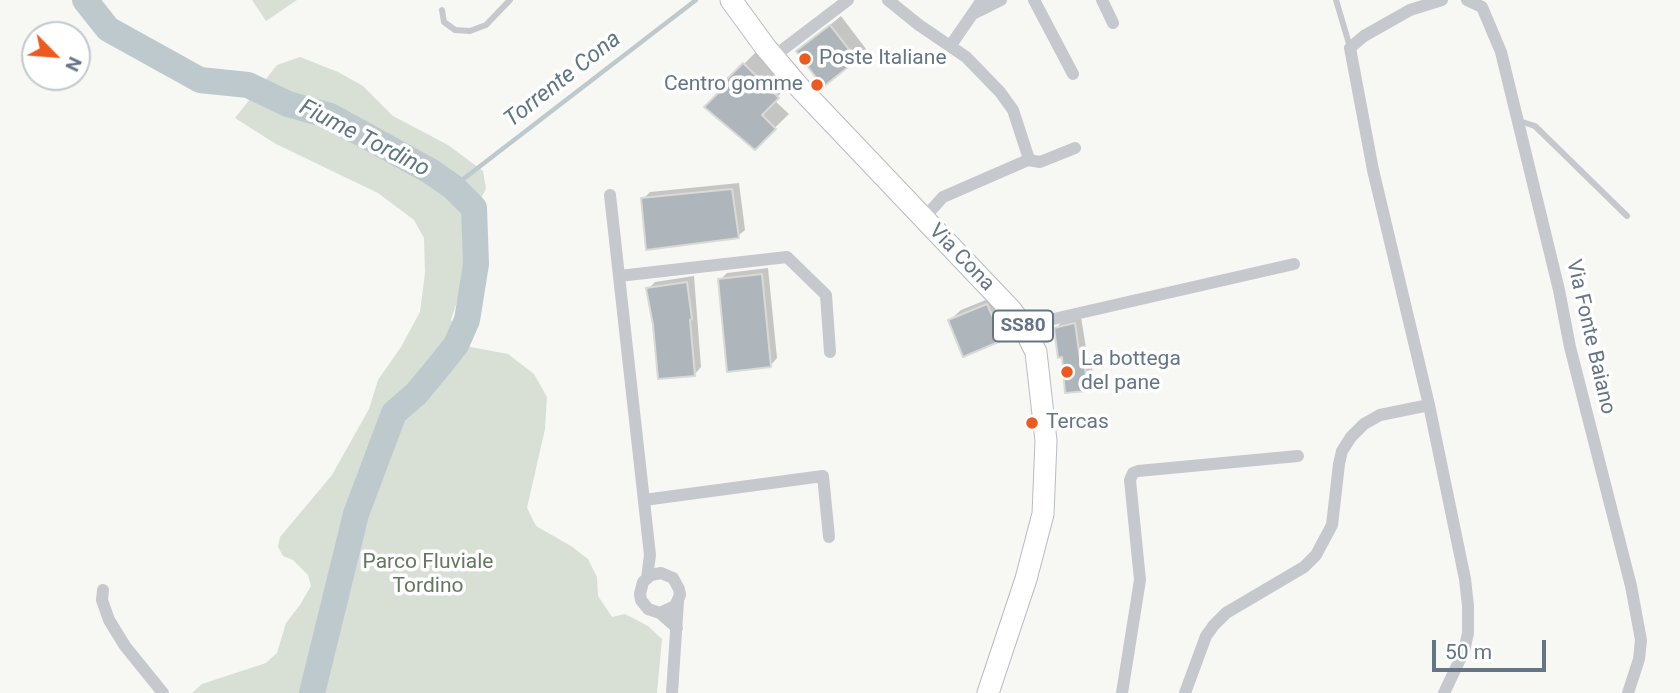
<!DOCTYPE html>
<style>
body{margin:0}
#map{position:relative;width:1680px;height:693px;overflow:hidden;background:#f7f7f4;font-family:Roboto,sans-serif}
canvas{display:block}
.north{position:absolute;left:21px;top:21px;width:70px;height:70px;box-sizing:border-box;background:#fff;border:2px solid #c1c8cf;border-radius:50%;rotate:115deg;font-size:19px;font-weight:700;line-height:28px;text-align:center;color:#657586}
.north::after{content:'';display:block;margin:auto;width:24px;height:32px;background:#ec5a1f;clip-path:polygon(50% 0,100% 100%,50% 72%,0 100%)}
.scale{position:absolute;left:1432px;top:640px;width:114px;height:32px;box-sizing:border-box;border:4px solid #657586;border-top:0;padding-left:9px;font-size:21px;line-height:24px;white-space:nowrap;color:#657586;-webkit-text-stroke:5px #fff;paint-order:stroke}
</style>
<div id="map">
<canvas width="1680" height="693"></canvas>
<div class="north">N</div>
<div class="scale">50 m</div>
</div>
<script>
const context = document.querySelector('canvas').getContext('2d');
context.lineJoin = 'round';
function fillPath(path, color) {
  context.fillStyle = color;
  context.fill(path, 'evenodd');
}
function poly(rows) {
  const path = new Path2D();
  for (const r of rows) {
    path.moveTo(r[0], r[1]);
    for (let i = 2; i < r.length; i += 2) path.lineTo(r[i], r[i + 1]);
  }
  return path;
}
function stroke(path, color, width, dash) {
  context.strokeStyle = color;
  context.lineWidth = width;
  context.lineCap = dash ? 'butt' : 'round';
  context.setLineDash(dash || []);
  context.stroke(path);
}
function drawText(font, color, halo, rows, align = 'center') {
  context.font = font + ' Roboto,sans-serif';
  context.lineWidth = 7;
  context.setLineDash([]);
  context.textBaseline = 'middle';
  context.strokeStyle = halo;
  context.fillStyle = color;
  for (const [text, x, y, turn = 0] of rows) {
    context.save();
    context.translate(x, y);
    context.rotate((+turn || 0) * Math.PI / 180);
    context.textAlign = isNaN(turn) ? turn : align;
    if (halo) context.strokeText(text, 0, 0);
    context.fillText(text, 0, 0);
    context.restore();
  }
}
fillPath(poly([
 [252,0,297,0,266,21],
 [300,57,338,72,363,86,393,116,448,145,483,171,486,189,464,228,463,283,451,320,465,346,508,354,534,374,547,397,545,429,527,508,536,526,571,546,588,559,597,577,598,596,612,617,625,614,648,626,662,639,657,693,192,693,202,684,266,663,277,653,286,623,300,605,311,586,308,575,293,560,283,556,278,547,280,537,332,475,369,409,378,380,401,347,420,312,425,273,424,238,414,220,378,193,276,144,235,118,277,65]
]), '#d8dfd5');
fillPath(poly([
 [841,16,866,49,856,59,798,51],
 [758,50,791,83,774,100,789,114,755,147,724,84],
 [739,183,745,230,738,236,643,199,650,192],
 [768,268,777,358,771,365,720,280,727,273],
 [694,276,701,367,695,374,655,325,648,289,655,282],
 [998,295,1012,328,1002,339,950,320,961,310],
 [1081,317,1088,360,1092,360,1093,383,1086,389,1064,355,1055,329,1062,322]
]), '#0003');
stroke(poly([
 [453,187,696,0]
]), '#bec9ce', 4.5);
stroke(poly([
 [85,0,108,29,200,80,248,85,288,104,330,116,430,171,453,187,474,208,476,264,467,320,456,345,440,365,416,394,394,413,356,514,312,693]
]), '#bec9ce', 26);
const building = poly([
 [830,25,857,60,823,87,796,51,830,25],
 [743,63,779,98,762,115,776,129,755,150,704,107,725,86,722,84,743,63],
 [732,189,739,238,646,250,641,198,732,189],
 [762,274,771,367,727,372,718,279,762,274],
 [687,282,692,319,690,320,695,376,658,379,653,325,646,288,687,282],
 [987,304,1003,340,963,357,948,320,987,304],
 [1075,323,1081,366,1085,366,1087,391,1065,393,1062,357,1058,358,1054,328,1075,323]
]);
fillPath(building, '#aeb5bb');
stroke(building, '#d9d9d6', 2);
const primary = poly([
 [731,0,766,48,799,87,1011,310,1023,326,1036,352,1046,441,1043,514,1026,579,988,693]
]);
stroke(primary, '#b8bcc0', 23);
stroke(poly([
 [1336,0,1350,47],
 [442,10,444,22,455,30,470,31,486,25,510,0],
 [1519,121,1535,126,1627,216]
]), '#c5c8cc', 6);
stroke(poly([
 [888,0,919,25,966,57,1000,92,1013,110,1028,156,1028,160,943,197,923,219],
 [1034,0,1073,74],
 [1102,0,1113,23],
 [1467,0,1482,7,1501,52,1559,290,1570,347,1631,586,1641,640,1639,659,1628,693],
 [973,14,1001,0],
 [951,45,982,0],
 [773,57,848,0],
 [1028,160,1040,162,1075,148],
 [610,195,650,555,647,578],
 [619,276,787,257,826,295,830,352],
 [1023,326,1294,264],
 [1429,405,1373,170,1350,48,1364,36,1410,10,1442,0],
 [644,500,823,476,829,537],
 [103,590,102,600,109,620,125,646,163,693],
 [660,613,675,606,680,595,679,589,673,578,661,573,651,575,643,582,640,594,641,600,648,609,660,613,677,628],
 [672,693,678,601],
 [1122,693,1140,580,1130,480,1133,473,1138,471,1298,456],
 [1185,693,1206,636,1214,625,1226,613,1304,567,1316,555,1332,525,1339,464,1342,451,1351,437,1364,424,1380,415,1429,405,1465,579,1468,606,1468,633,1464,651,1444,693]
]), '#c5c8cc', 12);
stroke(primary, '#fff', 21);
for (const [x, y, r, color] of [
 [805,59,7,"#ec5a1f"],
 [817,85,7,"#ec5a1f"],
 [1067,372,7,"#ec5a1f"],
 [1032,423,7,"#ec5a1f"]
]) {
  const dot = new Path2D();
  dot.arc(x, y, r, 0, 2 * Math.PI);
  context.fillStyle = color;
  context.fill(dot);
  stroke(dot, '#fff', 2.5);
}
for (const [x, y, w] of [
 [1023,326,60]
]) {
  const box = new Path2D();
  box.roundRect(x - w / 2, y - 15.5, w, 31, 5);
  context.fillStyle = '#fff';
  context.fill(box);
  stroke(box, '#657586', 2);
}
drawText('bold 19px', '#657586', null, [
 ["SS80",1023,326]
]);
drawText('21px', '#657586', '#fff', [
 ["Poste Italiane",819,59],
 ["Centro gomme",803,85,"right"],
 ["La bottega",1081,360],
 ["del pane",1081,384],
 ["Tercas",1046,423]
], 'left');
drawText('21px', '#657586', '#fff', [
 ["Via Cona",961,258,46],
 ["Via Fonte Baiano",1590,337,77]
]);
drawText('21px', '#647860', '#fff', [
 ["Parco Fluviale",428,563],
 ["Tordino",428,587]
]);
drawText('italic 23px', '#607783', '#fff', [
 ["Torrente Cona",563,80,-38],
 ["Fiume Tordino",364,139,27]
]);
</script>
